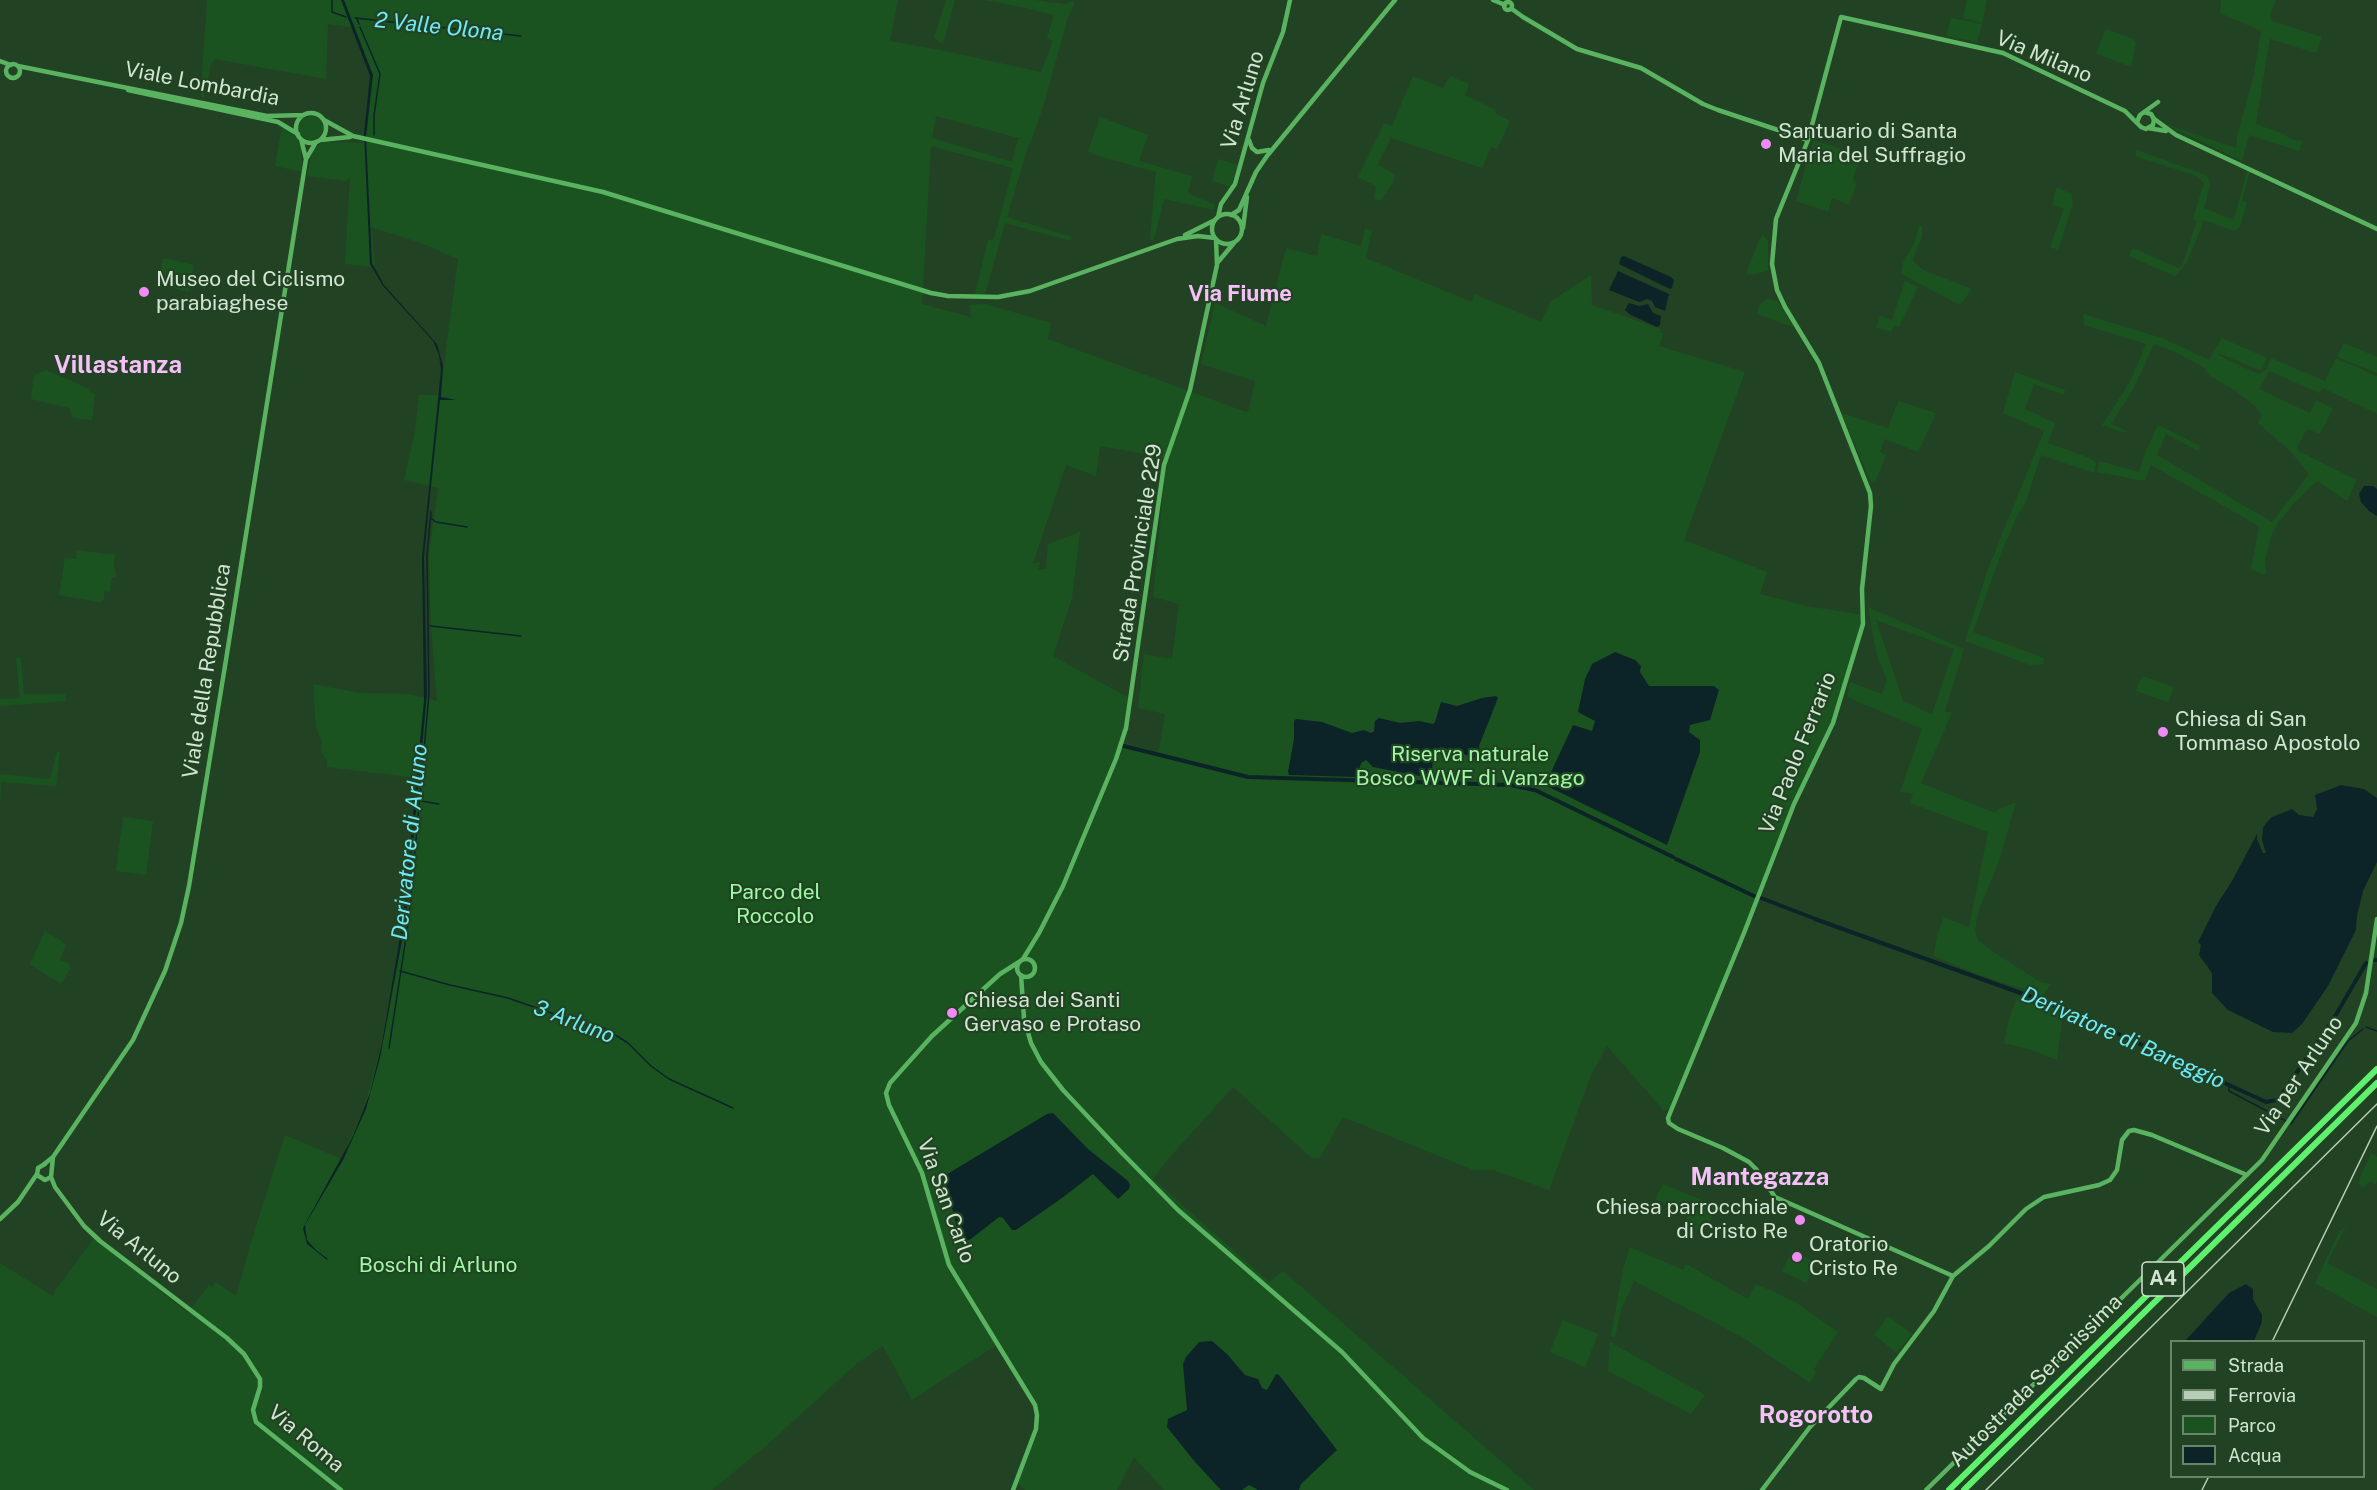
<!DOCTYPE html>
<style>
body{margin:0}
#map{position:relative;width:2377px;height:1490px;overflow:hidden;background:#224323;font-family:"Public Sans",sans-serif}
canvas{display:block}
.legend{position:absolute;left:2170px;top:1340px;width:195px;height:138px;box-sizing:border-box;background:#224323;border:2px solid #688469;margin:0;padding:8px 10px;list-style:none;font-size:18px;color:#d2e5d2}
.legend li{display:flex;align-items:center;gap:12px;height:30px}
.legend b{width:30px;border:2px solid #688469}
</style>
<div id="map">
<canvas width="2377" height="1490"></canvas>
<ul class="legend">
<li><b style="height:8px;background:#5ab360"></b>Strada</li>
<li><b style="height:8px;background:#b8cdb8"></b>Ferrovia</li>
<li><b style="height:16px;background:#1a5320"></b>Parco</li>
<li><b style="height:16px;background:#0c2427"></b>Acqua</li>
</ul>
</div>
<script>
const context = document.querySelector('canvas').getContext('2d');
context.lineJoin = 'round';
function fillPath(path, color) {
  context.fillStyle = color;
  context.fill(path, 'evenodd');
}
function poly(rows) {
  const path = new Path2D();
  for (const r of rows) {
    if (r.length === 3) {
      path.moveTo(r[0] + r[2], r[1]);
      path.arc(r[0], r[1], r[2], 0, 2 * Math.PI);
      continue;
    }
    path.moveTo(r[0], r[1]);
    for (let i = 2; i < r.length; i += 2) path.lineTo(r[i], r[i + 1]);
  }
  return path;
}
function stroke(path, color, width, dash) {
  context.strokeStyle = color;
  context.lineWidth = width;
  context.lineCap = dash ? 'butt' : 'round';
  context.setLineDash(dash || []);
  context.stroke(path);
}
function drawText(font, color, halo, rows, align = 'center') {
  context.font = font + ' "Public Sans",sans-serif';
  context.lineWidth = 4.5;
  context.setLineDash([]);
  context.textBaseline = 'middle';
  context.strokeStyle = halo;
  context.fillStyle = color;
  for (const [text, x, y, turn = 0] of rows) {
    context.save();
    context.translate(x, y);
    context.rotate((+turn || 0) * Math.PI / 180);
    context.textAlign = isNaN(turn) ? turn : align;
    if (halo) context.strokeText(text, 0, 0);
    context.fillText(text, 0, 0);
    context.restore();
  }
}
fillPath(poly([
 [207,0,898,0,890,41,940,50,1041,72,1053,41,1047,38,1054,15,1026,8,985,0,1035,0,1064,4,1072,1,1075,3,1068,17,1043,107,1031,141,1029,143,1007,217,1072,237,1071,241,1005,223,984,298,974,298,988,240,994,239,1013,168,931,146,922,304,971,317,970,305,985,304,1051,323,1048,339,1246,412,1249,409,1255,381,1201,364,1215,303,1266,326,1286,248,1317,256,1321,234,1361,246,1365,228,1372,230,1366,258,1472,302,1474,294,1541,322,1551,301,1591,275,1592,305,1661,329,1660,332,1663,334,1659,346,1745,372,1684,540,1767,572,1760,594,1806,606,1864,615,1829,730,1803,787,1670,1109,1664,1111,1607,1046,1591,1075,1549,1190,1493,1170,1473,1170,1343,1117,1319,1159,1312,1158,1233,1087,1169,1158,1153,1179,1269,1282,1283,1271,1534,1490,1164,1490,1134,1457,1117,1490,1025,1490,1015,1480,1037,1421,1035,1407,995,1346,912,1400,883,1346,856,1364,767,1445,712,1490,0,1490,0,1263,54,1297,55,1291,94,1238,188,1313,209,1285,212,1287,216,1282,236,1296,253,1236,285,1135,341,1159,364,1108,382,1043,403,919,417,778,327,767,327,761,321,751,322,742,316,727,313,684,359,693,409,694,437,701,431,626,429,555,438,488,404,480,415,431,419,395,440,395,458,259,421,243,371,227,375,267,345,264,350,176,347,181,307,176,312,151,323,141,364,143,370,76,352,27,328,24,326,79,215,59,211,64,204,98,201,96,201,88],
 [936,116,1022,139,1018,139,1012,162,932,138],
 [1100,446,1167,458,1170,453,1166,464,1153,597,1179,604,1172,659,1144,654,1138,708,1165,714,1159,750,1156,752,1127,743,1125,749,1122,748,1128,727,1129,698,1053,656,1072,598,1080,532,1048,544,1046,569,1038,570,1040,562,1033,563,1066,465,1096,476],
 [946,0,955,0,943,44,934,38],
 [1967,0,1987,0,1982,23,1963,18],
 [2221,0,2276,0,2270,15,2272,21,2322,37,2316,53,2270,39,2267,56,2256,124,2284,134,2290,139,2302,141,2299,151,2249,135,2242,161,2163,123,2236,148,2237,137,2253,79,2261,31,2220,13],
 [1951,18,1982,24,1977,42,1946,36],
 [2106,29,2131,38,2136,42,2131,67,2096,53],
 [1413,76,1443,88,1450,76,1469,84,1465,95,1496,110,1495,113,1510,121,1497,149,1491,147,1482,168,1391,138,1378,165,1395,174,1393,183,1381,201,1374,199,1376,186,1358,177,1384,123,1392,126],
 [311,128,12],
 [1100,117,1148,135,1139,161,1192,176,1188,193,1215,205,1214,210,1164,199,1154,240,1150,239,1156,172,1095,155,1088,151],
 [282,126,293,133,301,146,302,172,275,166],
 [1813,140,1862,155,1853,178,1856,183,1855,190,1848,204,1832,198,1828,212,1796,201],
 [2137,150,2203,174,2208,177,2210,185,2204,208,2234,220,2247,171,2250,172,2242,200,2247,202,2240,226,2235,231,2204,220,2187,262,2175,276,2129,256,2133,248,2178,268,2182,266,2197,221,2193,219,2204,183,2197,176,2135,156],
 [1218,159,1238,165,1231,187,1212,181],
 [2057,187,2071,194,2073,204,2058,250,2050,247,2064,209,2052,204],
 [1919,226,1922,226,1922,237,1913,258,1914,262,1923,270,1972,289,1960,305,1901,274,1903,263,1915,241],
 [1762,234,1768,241,1768,271,1750,275,1746,273],
 [163,258,194,265,188,292,158,284],
 [1905,281,1918,287,1899,327,1894,325,1891,332,1876,327,1880,316,1892,320],
 [1766,299,1778,301,1793,327,1757,314,1759,306],
 [2083,314,2165,339,2209,360,2222,338,2267,358,2262,369,2259,370,2221,354,2218,355,2258,374,2266,370,2271,358,2325,381,2336,358,2377,376,2377,414,2323,388,2319,393,2269,371,2259,389,2310,413,2316,400,2333,409,2320,434,2307,429,2297,448,2300,452,2357,480,2347,501,2317,481,2295,502,2278,523,2271,537,2265,561,2266,574,2263,575,2251,569,2259,526,2151,465,2145,481,2097,472,2099,461,2139,472,2145,453,2158,425,2200,446,2198,451,2166,434,2157,455,2272,522,2309,474,2291,452,2258,423,2262,415,2255,406,2236,391,2210,376,2204,368,2178,353,2154,344,2134,388,2111,424,2125,430,2124,433,2102,425,2130,382,2146,344,2084,325],
 [2344,343,2377,357,2377,373,2337,357],
 [46,370,90,389,90,392,95,394,92,420,73,418,69,408,31,399,34,375],
 [2015,372,2065,390,2064,395,2034,384,2025,409,2055,423,2048,443,2090,458,2096,463,2094,473,2041,455,2025,504,2016,518,2000,556,1973,632,2044,658,2043,664,2030,665,1965,641,1988,569,2044,431,2003,413],
 [1898,401,1936,413,1918,452,1885,439,1880,452,1886,455,1876,480,1871,482,1841,413,1888,428],
 [77,550,115,555,114,567,116,572,116,577,112,578,110,592,104,591,104,599,101,602,59,595,65,558,76,559],
 [1868,607,1964,649,1945,711,1952,713,1921,783,1995,813,1999,809,2016,802,1999,861,1978,912,1975,930,1978,940,1992,951,2040,982,2051,984,2043,996,1974,973,1934,956,1937,935,1944,917,1969,927,1988,832,1910,803,1913,793,1900,792,1922,729,1847,697,1850,682,1882,694,1887,680,1877,656],
 [1876,620,1954,649,1932,714,1903,701],
 [16,658,21,658,24,694,65,694,66,701,0,706,0,699,20,698],
 [2142,676,2174,687,2168,702,2136,691],
 [57,752,60,752,56,786,1,782,0,808,0,774,50,779],
 [123,817,153,821,146,875,116,871],
 [45,931,66,944,60,960,70,964,69,968,71,968,61,984,30,964],
 [2017,998,2063,1011,2057,1060,2029,1049,2004,1043,2009,1018],
 [2371,1153,2377,1157,2377,1181,2375,1185,2370,1181,2364,1188,2358,1183],
 [1663,1184,1718,1207,1715,1209,1704,1234,1684,1224,1688,1215,1655,1199],
 [2346,1226,2327,1263,2377,1289,2377,1317,2315,1283,2339,1232],
 [1630,1247,1683,1270,1686,1264,1748,1299,1756,1284,1794,1301,1838,1332,1814,1369,1816,1373,1810,1383,1744,1338,1634,1281,1621,1310,1615,1337,1611,1336,1623,1269],
 [1792,1250,1817,1263,1806,1283,1782,1271],
 [1888,1316,1912,1334,1897,1353,1874,1335],
 [1563,1320,1598,1334,1585,1367,1550,1352],
 [1610,1342,1705,1395,1691,1414,1608,1371]
]), '#1a5320');
fillPath(poly([
 [341,0,344,0,373,75,366,137,372,263,384,285,437,344,443,366,441,397,456,400,440,400,428,515,424,557,427,694,406,919,380,1058,366,1109,343,1160,305,1225,307,1240,316,1250,328,1259,327,1260,307,1244,303,1228,353,1136,370,1093,382,1043,403,919,424,700,422,557,441,370,439,355,433,341,383,286,370,264,364,133,370,76],
 [1624,256,1671,277,1674,280,1672,288,1670,289,1619,264,1621,257],
 [1618,271,1669,294,1665,311,1655,307,1652,301,1647,299,1639,302,1609,290],
 [1629,303,1639,306,1648,304,1653,313,1661,316,1660,325,1657,327,1629,314,1625,310],
 [2364,486,2373,486,2377,489,2377,516,2369,511,2361,502,2359,494],
 [1615,652,1635,660,1641,666,1640,672,1649,686,1714,686,1719,690,1710,720,1690,725,1689,732,1700,740,1700,752,1667,845,1545,785,1573,725,1592,731,1595,721,1578,712,1585,679,1592,664],
 [1496,696,1498,698,1479,746,1482,760,1441,747,1433,752,1432,775,1430,778,1373,767,1366,760,1361,763,1358,775,1355,777,1289,775,1288,772,1294,739,1294,721,1296,719,1322,722,1352,733,1364,730,1371,733,1374,731,1375,721,1379,718,1400,723,1419,721,1433,724,1435,722,1441,702,1457,706,1482,698],
 [2341,785,2364,789,2377,798,2377,862,2363,891,2357,916,2356,930,2328,986,2302,1024,2292,1033,2273,1032,2228,1010,2212,993,2212,973,2199,955,2201,945,2198,942,2216,906,2232,881,2257,834,2257,839,2263,853,2266,853,2262,840,2263,828,2267,822,2272,817,2292,809,2299,815,2313,817,2317,809,2315,795],
 [1053,1113,1088,1149,1128,1181,1130,1185,1129,1189,1118,1199,1093,1174,1062,1198,1016,1230,1012,1230,1003,1218,999,1217,971,1239,962,1243,959,1238,953,1211,941,1184,941,1180,944,1176,1047,1114],
 [2246,1284,2253,1289,2253,1299,2262,1315,2262,1322,2254,1341,2185,1341,2229,1293],
 [1212,1341,1227,1354,1245,1375,1258,1379,1262,1388,1267,1390,1276,1374,1279,1375,1337,1450,1301,1484,1299,1490,1258,1490,1249,1485,1242,1490,1221,1490,1195,1462,1167,1427,1168,1419,1187,1410,1183,1364,1186,1357,1199,1342]
]), '#0c2427');
stroke(poly([
 [332,0,332,12,346,17],
 [355,18,521,36],
 [357,19,359,24],
 [360,27,380,74,374,115,374,135],
 [431,518,436,522,467,527],
 [430,626,521,636],
 [421,801,439,804],
 [400,971,450,985,508,998,600,1030,604,1028,628,1043,651,1066,669,1079,733,1108],
 [2366,1027,2377,1031],
 [389,1048,409,918,429,694,427,555,431,512],
 [2229,1086,2229,1091,2286,1121],
 [2291,1124,2348,1041,2363,1029]
]), '#0c2427', 1.5);
stroke(poly([
 [1124,746,1248,777,1511,785,1534,790],
 [1535,790,1673,857],
 [1676,859,1754,896],
 [1761,898,1813,918],
 [1815,919,2062,1008,2266,1102,2277,1100,2287,1087,2334,1018,2366,963],
 [2374,960,2377,960]
]), '#0c2427', 4);
stroke(poly([
 [1493,0,1505,5],
 [1508,6,4],
 [1512,9,1523,17,1577,49,1641,68,1703,104,1718,110,1808,140],
 [0,61,11,65],
 [13,71,7],
 [18,66,267,116,304,115],
 [128,90,278,122,298,134],
 [311,128,15],
 [2153,118,2176,135,2377,229],
 [324,120,353,136,603,192,931,293,948,296,998,297,1030,291,1177,239,1198,236,1215,238],
 [2137,122,2140,115,2158,102],
 [2148,128,2166,131],
 [301,139,306,159],
 [320,140,350,137],
 [1249,140,1252,148,1257,152,1269,150],
 [1227,229,15],
 [1231,215,1239,210,1256,172,1267,156,1395,0],
 [1218,217,1221,204,1235,184,1263,83,1283,32,1290,0],
 [1243,228,1247,197],
 [1185,235,1215,220],
 [1218,262,1234,243],
 [1023,959,1039,933,1063,886,1116,759,1126,728,1164,465,1190,390,1217,265,1216,239],
 [1026,968,9],
 [1021,975,1024,1018,1031,1043,1041,1062,1063,1090,1122,1153,1178,1210,1342,1352,1423,1438,1470,1472,1507,1490],
 [53,1157,51,1177,55,1187,84,1226,100,1241,227,1338,244,1354,260,1379,260,1387,253,1410,256,1422,341,1490],
 [45,1164,38,1168,37,1175,45,1180,51,1177],
 [43,1165,53,1157,133,1040,165,971,181,923,189,886,225,666,306,159,316,142],
 [0,1219,18,1202,37,1174],
 [1953,1276,1775,1197,1756,1169,1749,1162,1723,1148,1678,1129,1669,1123,1668,1118,1744,933,1794,804,1833,723,1863,624,1862,589,1871,506,1870,493,1819,363,1785,307,1777,290,1772,264,1776,219,1808,140,1841,17,2003,53,2125,111,2141,127,2146,129,2153,125,2154,119,2151,114,2144,112],
 [1013,1490,1036,1429,1037,1415,1035,1405,949,1265,922,1173,889,1105,886,1093,890,1083,932,1036,1000,974,1019,962],
 [1762,1490,1810,1427,1856,1379,1859,1377,1864,1378,1881,1389,1894,1364,1934,1311,1953,1276,1989,1246,2026,1209,2044,1197,2099,1185,2110,1180,2117,1170,2122,1140,2129,1131,2134,1130,2152,1135,2247,1175],
 [1926,1490,2262,1160,2356,1023,2366,993,2377,919]
]), '#5ab360', 4.5);
stroke(poly([
 [1949,1490,2377,1069],
 [1964,1490,2377,1083]
]), '#5ff16e', 6);
stroke(poly([
 [2272,1342,2377,1126],
 [1986,1490,2377,1104],
 [2202,1490,2209,1476]
]), '#b8cdb8', 1.5);
for (const [x, y, r, color] of [
 [1766,144,6,"#f08bf6"],
 [144,292,6,"#f08bf6"],
 [2163,732,6,"#f08bf6"],
 [952,1013,6,"#f08bf6"],
 [1800,1220,6,"#f08bf6"],
 [1797,1257,6,"#f08bf6"]
]) {
  const dot = new Path2D();
  dot.arc(x, y, r, 0, 2 * Math.PI);
  context.fillStyle = color;
  context.fill(dot);
  stroke(dot, '#224323', 2);
}
for (const [x, y, w] of [
 [2163,1279,42]
]) {
  const box = new Path2D();
  box.roundRect(x - w / 2, y - 17, w, 34, 4.5);
  context.fillStyle = '#224323';
  context.fill(box);
  stroke(box, '#d2e5d2', 1.5);
}
drawText('bold 20px', '#d2e5d2', null, [
 ["A4",2163,1279]
]);
drawText('21px', '#d2e5d2', '#224323', [
 ["Via Milano",2044,57,23],
 ["Viale Lombardia",202,84,11],
 ["Via Arluno",1243,100,-73],
 ["Strada Provinciale 229",1138,553,-81],
 ["Viale della Repubblica",207,671,-81],
 ["Via Paolo Ferrario",1798,753,-68],
 ["Via per Arluno",2299,1076,-56],
 ["Via San Carlo",946,1201,70],
 ["Via Arluno",139,1248,39],
 ["Autostrada Serenissima",2036,1381,-45],
 ["Via Roma",306,1439,40]
]);
drawText('21px', '#d2e5d2', '#224323', [
 ["Santuario di Santa",1778,132],
 ["Maria del Suffragio",1778,156],
 ["Museo del Ciclismo",156,280],
 ["parabiaghese",156,304],
 ["Chiesa di San",2175,720],
 ["Tommaso Apostolo",2175,744],
 ["Chiesa dei Santi",964,1001],
 ["Gervaso e Protaso",964,1025],
 ["Chiesa parrocchiale",1788,1208,"right"],
 ["di Cristo Re",1788,1232,"right"],
 ["Oratorio",1809,1245],
 ["Cristo Re",1809,1269]
], 'left');
drawText('21px', '#9efaa2', '#224323', [
 ["Riserva naturale",1470,755],
 ["Bosco WWF di Vanzago",1470,779],
 ["Parco del",775,893],
 ["Roccolo",775,917],
 ["Boschi di Arluno",438,1266]
]);
drawText('italic 22px', '#6fe9f7', '#224323', [
 ["2 Valle Olona",439,27,6],
 ["Derivatore di Arluno",410,842,-84],
 ["3 Arluno",574,1022,21],
 ["Derivatore di Bareggio",2123,1038,24]
]);
drawText('bold 22px', '#f8c0fb', '#224323', [
 ["Via Fiume",1240,294]
]);
drawText('bold 24px', '#f8c0fb', '#224323', [
 ["Villastanza",118,366],
 ["Mantegazza",1760,1178],
 ["Rogorotto",1816,1416]
]);
</script>
